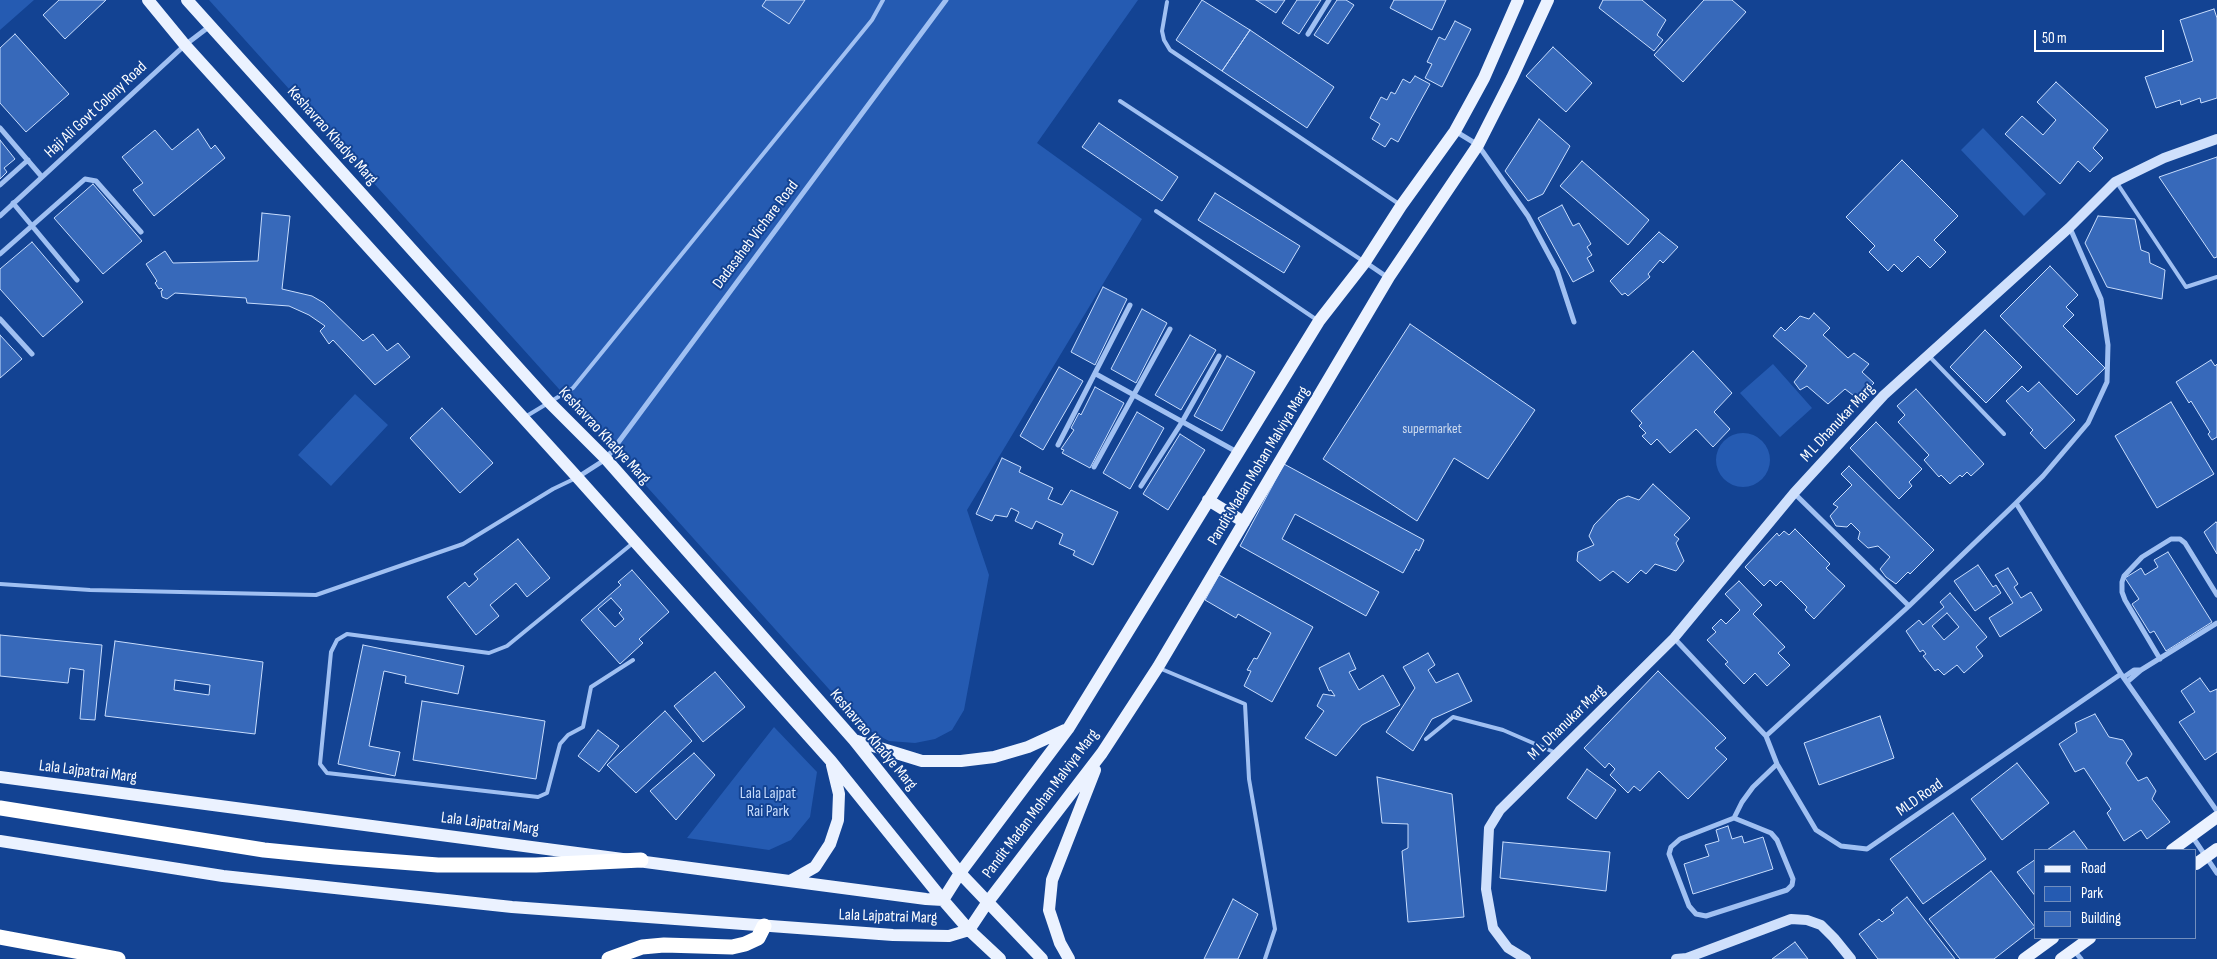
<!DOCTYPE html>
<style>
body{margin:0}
#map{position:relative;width:2217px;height:959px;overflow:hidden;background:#134393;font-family:"Sofia Sans Condensed",sans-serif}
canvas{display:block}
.legend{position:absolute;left:2034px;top:849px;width:162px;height:90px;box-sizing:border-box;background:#134393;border:1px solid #718ebe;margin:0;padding:6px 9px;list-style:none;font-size:15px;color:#fff}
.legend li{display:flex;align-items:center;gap:10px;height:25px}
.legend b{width:25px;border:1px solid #718ebe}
.scale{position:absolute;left:2034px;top:30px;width:130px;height:22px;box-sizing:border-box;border:2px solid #fff;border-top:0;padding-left:6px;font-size:15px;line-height:18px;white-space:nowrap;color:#fff;-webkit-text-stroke:4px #134393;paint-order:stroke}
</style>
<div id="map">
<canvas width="2217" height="959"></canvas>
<ul class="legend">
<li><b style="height:6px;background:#ebf2ff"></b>Road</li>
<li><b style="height:14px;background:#255bb2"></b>Park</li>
<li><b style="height:14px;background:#3769ba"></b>Building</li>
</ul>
<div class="scale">50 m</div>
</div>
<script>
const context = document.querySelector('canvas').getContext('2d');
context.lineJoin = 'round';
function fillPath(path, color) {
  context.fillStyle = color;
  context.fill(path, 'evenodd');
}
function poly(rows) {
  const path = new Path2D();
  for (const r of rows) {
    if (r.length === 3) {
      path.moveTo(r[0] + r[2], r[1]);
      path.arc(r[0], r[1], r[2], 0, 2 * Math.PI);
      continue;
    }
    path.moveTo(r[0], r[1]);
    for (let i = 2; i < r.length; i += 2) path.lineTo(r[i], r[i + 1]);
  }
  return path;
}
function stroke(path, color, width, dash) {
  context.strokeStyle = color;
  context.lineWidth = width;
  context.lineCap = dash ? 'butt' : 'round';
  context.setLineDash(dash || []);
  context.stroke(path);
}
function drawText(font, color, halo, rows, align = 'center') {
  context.font = font + ' "Sofia Sans Condensed",sans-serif';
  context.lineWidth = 4;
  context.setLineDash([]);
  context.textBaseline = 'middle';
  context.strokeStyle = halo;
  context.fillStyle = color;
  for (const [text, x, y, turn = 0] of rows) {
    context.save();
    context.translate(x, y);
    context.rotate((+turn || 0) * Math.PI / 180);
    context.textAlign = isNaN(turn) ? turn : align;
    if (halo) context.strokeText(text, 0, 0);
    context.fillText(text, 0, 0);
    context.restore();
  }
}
fillPath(poly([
 [0,0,34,0,0,30],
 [209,0,1138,0,1037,143,1142,219,967,510,989,575,964,710,952,730,935,739,915,743,889,741,864,728],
 [1983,128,2046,194,2024,216,1961,150],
 [1773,364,1812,408,1780,437,1740,393],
 [355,394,388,425,331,486,298,455],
 [1743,460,27],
 [774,727,817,772,810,817,791,840,769,850,687,838]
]), '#255bb2');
const building = poly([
 [59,0,106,0,65,39,43,15,59,0],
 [766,0,805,0,789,24,762,6,766,0],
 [1202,0,1250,30,1222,71,1176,40,1202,0],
 [1256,0,1285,0,1276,13,1256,0],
 [1297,0,1321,0,1299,34,1282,23,1297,0],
 [1337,0,1346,0,1354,5,1328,44,1314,35,1337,0],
 [1394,0,1446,0,1432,30,1390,8,1394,0],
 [1603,0,1642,0,1666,20,1657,35,1663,40,1654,51,1599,8,1603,0],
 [1704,0,1732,0,1746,12,1683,82,1654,55,1704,0],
 [2214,9,2217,18,2217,98,2201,103,2200,98,2181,105,2180,100,2156,108,2145,77,2193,61,2180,20,2214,9],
 [1455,21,1471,29,1442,87,1425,78,1432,64,1427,62,1439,37,1445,40,1455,21],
 [1250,30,1334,87,1307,128,1222,71,1250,30],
 [15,34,69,94,26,132,0,103,0,48,15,34],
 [1553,47,1592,83,1566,112,1526,76,1553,47],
 [1415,76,1430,84,1398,142,1391,138,1385,147,1372,139,1380,124,1370,118,1381,97,1387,100,1391,92,1395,94,1403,79,1410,83,1415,76],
 [2056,82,2108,130,2093,148,2103,158,2090,172,2078,161,2060,184,2005,134,2022,116,2043,135,2056,120,2037,102,2056,82],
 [1539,119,1570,146,1543,194,1528,201,1505,171,1539,119],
 [1099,123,1178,177,1162,201,1082,147,1099,123],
 [198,129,211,149,215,145,225,158,154,216,133,190,143,183,122,157,155,130,172,150,198,129],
 [0,140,15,159,4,168,7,172,0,179,0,140],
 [2217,157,2217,257,2214,258,2159,177,2217,157],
 [1902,160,1958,216,1934,240,1946,252,1930,268,1918,256,1902,272,1894,264,1888,271,1869,252,1875,246,1846,217,1902,160],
 [1582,161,1649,220,1628,245,1560,186,1582,161],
 [93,184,142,241,103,274,54,218,93,184],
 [1215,193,1300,246,1284,273,1198,220,1215,193],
 [1562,205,1573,226,1579,223,1591,244,1587,247,1592,255,1587,258,1594,271,1573,282,1538,218,1562,205],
 [262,213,290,216,282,289,312,296,324,303,363,341,373,334,387,351,398,343,410,357,375,385,333,340,329,344,320,331,325,326,309,315,289,306,247,303,246,298,175,293,167,299,162,297,161,291,163,290,161,288,159,289,155,283,157,281,146,264,165,251,173,263,258,261,262,213],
 [2098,216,2135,219,2141,250,2149,253,2150,263,2165,270,2162,299,2107,287,2085,243,2098,216],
 [1659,232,1678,247,1663,263,1660,260,1648,274,1650,277,1628,296,1625,293,1622,295,1610,281,1659,232],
 [32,242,83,302,43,337,0,289,0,269,32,242],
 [2050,266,2078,295,2066,307,2074,315,2063,326,2105,368,2077,395,2000,316,2050,266],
 [1103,287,1127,299,1095,365,1071,352,1103,287],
 [1142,309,1167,323,1136,383,1111,369,1142,309],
 [1814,313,1830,328,1823,335,1848,358,1854,353,1869,364,1862,372,1874,383,1858,399,1845,389,1828,404,1807,386,1800,390,1794,382,1807,366,1773,336,1781,327,1785,331,1800,316,1809,319,1814,313],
 [1410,324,1535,410,1488,479,1454,458,1417,521,1323,459,1410,324],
 [1985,330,2022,367,1986,403,1950,367,1985,330],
 [0,335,22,359,0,378,0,335],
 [1190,335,1216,350,1181,410,1155,395,1190,335],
 [1693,351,1732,393,1714,412,1730,429,1713,447,1696,429,1670,453,1657,439,1651,445,1642,436,1646,433,1639,426,1642,423,1631,411,1693,351],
 [1227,356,1255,372,1222,431,1194,416,1227,356],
 [2211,360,2215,366,2217,364,2217,437,2212,440,2208,434,2210,432,2191,401,2189,403,2176,382,2211,360],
 [1059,367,1083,381,1043,450,1020,436,1059,367],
 [2039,382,2075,420,2045,449,2030,433,2033,430,2006,401,2022,386,2028,392,2039,382],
 [1095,387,1124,403,1090,468,1062,453,1064,450,1061,449,1074,430,1071,428,1079,413,1081,415,1095,387],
 [1916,389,1984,464,1971,476,1967,472,1962,477,1960,475,1950,484,1941,475,1939,477,1924,460,1929,455,1898,422,1905,415,1897,406,1916,389],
 [2171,402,2214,474,2157,508,2115,436,2171,402],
 [442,408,493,463,460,493,410,438,442,408],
 [1137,412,1164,428,1130,489,1103,473,1137,412],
 [1876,422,1922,469,1909,482,1912,486,1899,499,1850,448,1876,422],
 [1180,434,1205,450,1168,510,1143,494,1180,434],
 [1002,458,1021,467,1019,472,1053,488,1048,499,1062,505,1071,490,1118,512,1093,565,1073,555,1075,551,1059,544,1063,534,1036,521,1032,529,1015,521,1019,512,1011,508,1007,517,995,515,992,521,976,514,1002,458],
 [1284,464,1424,540,1419,551,1416,549,1403,573,1295,514,1282,539,1379,592,1366,616,1240,546,1284,464],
 [1849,466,1934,550,1910,574,1908,572,1896,584,1886,577,1880,569,1890,557,1878,546,1868,548,1858,539,1860,532,1851,523,1847,527,1836,526,1830,516,1838,507,1833,504,1852,485,1841,474,1849,466],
 [1653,484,1690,518,1674,535,1679,539,1676,543,1684,561,1676,571,1655,564,1646,574,1641,570,1628,583,1613,571,1600,581,1577,561,1578,552,1594,545,1589,536,1594,525,1618,500,1628,496,1639,500,1653,484],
 [2216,522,2217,523,2217,554,2204,532,2216,522],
 [1795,529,1830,564,1826,568,1845,586,1814,619,1805,610,1807,607,1781,581,1776,586,1770,580,1764,586,1745,567,1777,533,1779,536,1784,531,1789,535,1795,529],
 [518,539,550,578,527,597,516,583,490,605,499,616,476,635,447,597,465,582,469,587,478,579,474,574,518,539],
 [2168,552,2212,622,2166,651,2154,631,2150,633,2132,604,2139,599,2125,578,2141,568,2145,575,2158,567,2154,560,2168,552],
 [1978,565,1993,587,1996,585,2001,593,1975,611,1954,581,1978,565],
 [2008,568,2018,584,2014,587,2021,598,2031,592,2042,610,2000,637,1989,618,2013,603,1995,575,2008,568],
 [632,570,669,612,639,639,643,643,620,664,581,620,621,585,618,582,632,570],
 [611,598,622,610,619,613,624,619,615,627,598,609,611,598],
 [1219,575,1313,627,1272,702,1244,686,1251,671,1247,670,1254,658,1257,659,1271,633,1238,614,1236,618,1205,600,1219,575],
 [1739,581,1762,605,1753,614,1785,647,1778,653,1790,665,1767,686,1755,673,1744,684,1725,664,1728,662,1707,640,1716,632,1712,628,1721,619,1726,624,1740,610,1725,594,1739,581],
 [1950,593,1987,637,1976,647,1983,656,1964,673,1957,665,1944,675,1938,669,1935,671,1923,656,1926,654,1923,650,1920,652,1906,631,1919,620,1923,625,1944,607,1940,602,1950,593],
 [1947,613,1959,627,1944,640,1932,626,1947,613],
 [0,635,102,645,95,720,80,719,84,670,70,668,68,683,0,676,0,635],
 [115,641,263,662,255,734,105,716,115,641],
 [175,680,210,685,209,695,174,690,175,680],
 [363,645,464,666,458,694,405,683,406,676,384,671,369,746,400,752,395,776,338,764,363,645],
 [1349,653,1356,669,1349,672,1359,690,1383,675,1400,705,1362,725,1336,756,1305,738,1324,711,1317,706,1323,694,1335,696,1331,690,1329,691,1319,668,1349,653],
 [1428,653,1435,665,1428,670,1436,683,1458,673,1472,701,1432,719,1413,751,1386,732,1415,688,1403,667,1428,653],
 [1658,671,1726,738,1715,748,1727,759,1688,799,1659,771,1640,791,1634,786,1628,793,1610,775,1615,769,1609,763,1605,768,1584,748,1658,671],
 [715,672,745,707,703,742,674,706,715,672],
 [2200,678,2210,692,2217,689,2217,752,2205,760,2179,722,2195,712,2181,691,2200,678],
 [422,701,545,721,536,779,413,760,422,701],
 [665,711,692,741,636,793,607,765,665,711],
 [2095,714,2109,737,2123,740,2132,754,2126,763,2138,781,2147,777,2156,791,2152,799,2170,822,2147,839,2141,830,2124,841,2107,813,2111,809,2084,768,2075,772,2059,744,2077,732,2075,723,2095,714],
 [1880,716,1894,758,1819,785,1804,743,1880,716],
 [598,730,619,746,599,772,578,756,598,730],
 [694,753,715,775,676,820,650,791,694,753],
 [2017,763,2049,803,2002,840,1971,799,2017,763],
 [1587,769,1616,790,1596,819,1567,798,1587,769],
 [1377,777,1452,794,1464,917,1408,922,1402,851,1408,848,1408,824,1382,823,1377,777],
 [1953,813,1986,859,1923,904,1890,859,1953,813],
 [1728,826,1732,839,1742,836,1744,843,1763,837,1773,869,1693,894,1684,864,1709,856,1705,845,1719,841,1716,830,1728,826],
 [2074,831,2088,850,2047,850,2074,831],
 [1503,842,1610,852,1606,891,1500,878,1503,842],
 [2036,859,2036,897,2017,872,2036,859],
 [1991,871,2035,927,1994,959,1960,959,1929,919,1991,871],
 [1907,897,1955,959,1878,959,1859,934,1879,919,1882,922,1894,913,1891,910,1907,897],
 [1233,899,1258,914,1238,959,1204,959,1233,899],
 [1795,942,1808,959,1772,959,1795,942]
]);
fillPath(building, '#3769ba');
stroke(building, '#c8ddfd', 1);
stroke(poly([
 [1167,2,1162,31,1164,40,1170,50,1399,204],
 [1120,101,1363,261],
 [2117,183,2186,287,2217,277],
 [1156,211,1317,320],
 [1929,356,2004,434],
 [525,417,573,388,872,20,883,0],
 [633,543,507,646,489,653,347,634,337,640,331,652,320,764,327,773,538,797,547,793,560,744,568,735,583,727,591,687,633,660],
 [0,584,90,590,316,595,463,544,553,489,576,478],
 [1159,668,1245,704,1249,779,1275,929,1265,959],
 [1426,739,1453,717,1503,730,1556,753]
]), '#a0c0f2', 4);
stroke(poly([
 [1308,34,1329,0],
 [0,128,42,177],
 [1455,131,1478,145,1528,216,1557,270,1574,322],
 [0,185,28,160],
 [13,203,77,280],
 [0,216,185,45,210,26],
 [2070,228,2101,299,2108,345,2107,382,2088,423,2043,476,2016,503,2121,674,2217,811],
 [0,254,85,179,96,181,141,232],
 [1365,262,1387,277],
 [0,319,32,354],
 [1096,374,1237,452],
 [1058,445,1130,305],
 [1094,467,1170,329],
 [578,477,606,459,946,0],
 [1141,486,1182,422,1219,356],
 [1794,493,1909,606],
 [1674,638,1766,736,1777,764,1816,830,1841,846,1867,849,2121,674],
 [2160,659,2125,600,2122,592,2122,582,2124,576,2142,557,2171,539,2180,539,2185,543,2217,595],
 [2124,677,2134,670,2141,670],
 [2127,682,2141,670,2217,623],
 [1766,736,1909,606,2016,503],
 [1734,818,1771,833,1777,840,1793,879,1792,885,1787,890,1706,916,1696,914,1689,906,1669,854,1671,847,1680,839,1734,818,1742,802,1753,787,1777,764],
 [2192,836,2217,873],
 [2073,949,2081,959]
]), '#a0c0f2', 5);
stroke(poly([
 [1526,959,1508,948,1493,928,1486,889,1489,828,1500,810,1674,638,1794,493,1884,395,2069,228,2115,182,2164,158,2217,139],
 [1676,959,1687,958,1791,919,1807,920,1821,925,1834,938,1851,959]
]), '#cfe0fc', 10);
stroke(poly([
 [148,0,185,45,577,477,831,761,943,900,969,930,1000,959],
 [187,0,550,403,606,459,854,740,960,873,1042,959],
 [1208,500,1244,522],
 [854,740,922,761,961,761,994,757,1028,747,1065,730],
 [0,777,926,899,943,900],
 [0,841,223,876,512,907,893,935,949,936,969,930],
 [2172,850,2217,817],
 [2196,864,2217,849],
 [792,880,815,867,830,844,838,820,839,794,832,765],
 [943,900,960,873,1068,729,1319,321,1365,262,1401,206,1455,131,1484,78,1518,0],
 [969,930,987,903,1102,753,1158,667,1389,277,1478,145,1512,78,1548,0],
 [1069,959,1060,943,1049,910,1052,880,1095,770],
 [2024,959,2053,938],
 [2061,959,2090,938]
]), '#ebf2ff', 12);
stroke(poly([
 [0,808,264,850,335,857,438,865,536,865,641,860],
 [0,937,118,959],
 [609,959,642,947,664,945,732,947,745,944,758,938,764,926]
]), '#fff', 15);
drawText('14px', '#cddaee', null, [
 ["supermarket",1432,429]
]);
drawText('16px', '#fff', '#134393', [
 ["Haji Ali Govt Colony Road",96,110,-43],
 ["Keshavrao Khadye Marg",332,136,48],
 ["Dadasaheb Vichare Road",756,235,-53],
 ["M L Dhanukar Marg",1838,423,-47],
 ["Keshavrao Khadye Marg",604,436,47],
 ["Pandit Madan Mohan Malviya Marg",1259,466,-59],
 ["M L Dhanukar Marg",1567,723,-44],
 ["Keshavrao Khadye Marg",873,740,50],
 ["Lala Lajpatrai Marg",88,772,7],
 ["MLD Road",1920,798,-35],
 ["Pandit Madan Mohan Malviya Marg",1041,804,-53],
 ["Lala Lajpatrai Marg",490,824,7],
 ["Lala Lajpatrai Marg",888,917,2]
]);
drawText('16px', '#c8ddfd', '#134393', [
 ["Lala Lajpat",768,794],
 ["Rai Park",768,812]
]);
</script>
